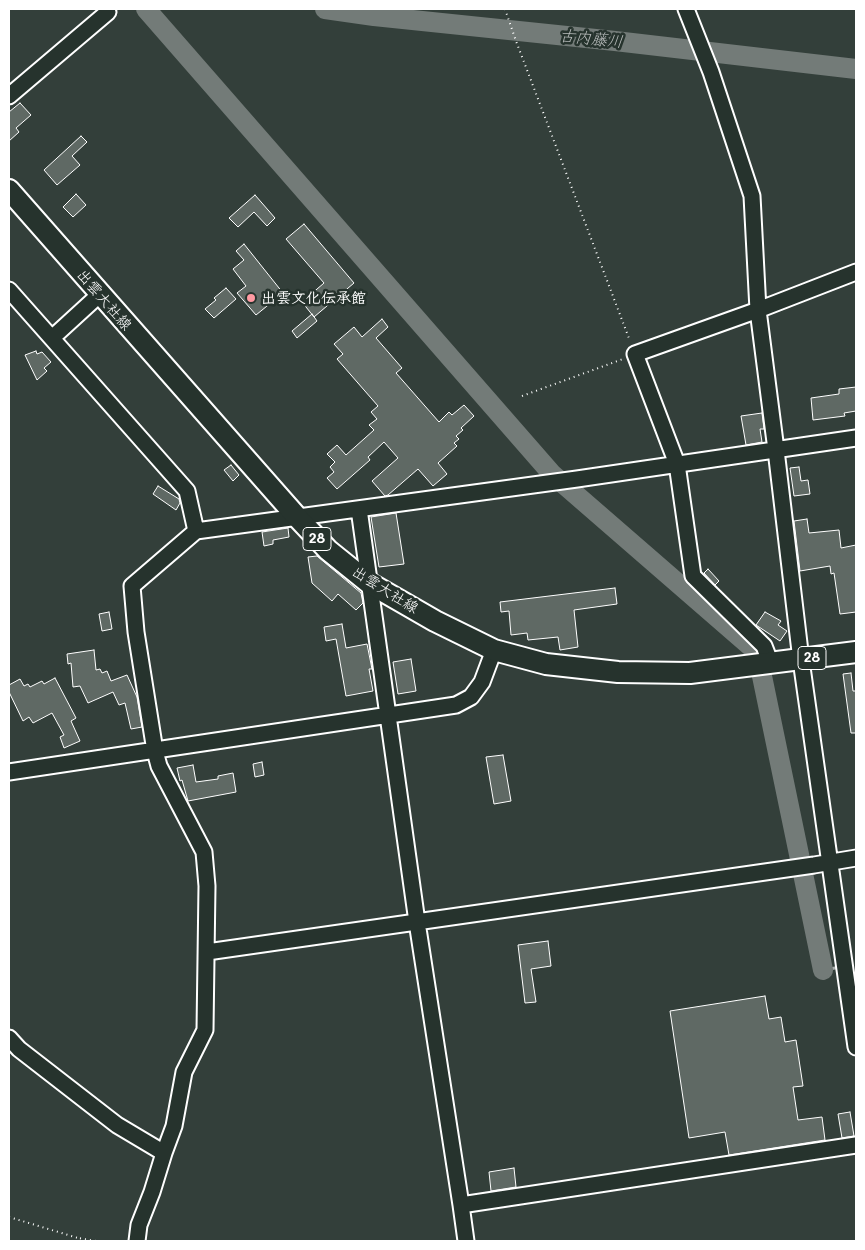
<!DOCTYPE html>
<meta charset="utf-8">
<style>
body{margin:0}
#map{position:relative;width:865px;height:1250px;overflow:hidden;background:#333f3a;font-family:Mali,sans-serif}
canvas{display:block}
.frame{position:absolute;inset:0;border:10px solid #fff;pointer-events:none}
</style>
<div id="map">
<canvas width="865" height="1250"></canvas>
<div class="frame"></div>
</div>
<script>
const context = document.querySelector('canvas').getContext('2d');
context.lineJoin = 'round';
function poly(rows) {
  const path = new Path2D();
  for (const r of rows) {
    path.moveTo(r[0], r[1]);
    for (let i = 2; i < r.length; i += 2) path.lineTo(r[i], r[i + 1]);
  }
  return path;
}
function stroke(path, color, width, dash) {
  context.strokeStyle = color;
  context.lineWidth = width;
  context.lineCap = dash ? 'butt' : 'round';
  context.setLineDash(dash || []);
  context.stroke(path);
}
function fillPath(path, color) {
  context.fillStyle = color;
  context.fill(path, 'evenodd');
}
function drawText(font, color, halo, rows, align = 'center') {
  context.font = font + ' Mali,"Klee One",sans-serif';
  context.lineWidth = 5;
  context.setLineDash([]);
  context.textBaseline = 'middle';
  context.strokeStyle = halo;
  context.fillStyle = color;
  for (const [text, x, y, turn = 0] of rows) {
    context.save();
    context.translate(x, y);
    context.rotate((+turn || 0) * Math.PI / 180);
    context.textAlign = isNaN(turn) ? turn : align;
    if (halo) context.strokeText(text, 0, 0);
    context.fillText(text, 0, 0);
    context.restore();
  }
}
stroke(poly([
 [823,970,841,967]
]), '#abb0ae', 3);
stroke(poly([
 [146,9,552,474,757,652,823,970],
 [325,9,374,16,615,41,856,69]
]), '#737b78', 20);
const building = poly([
 [20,103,31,115,16,128,19,132,9,141,9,112,20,103],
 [81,136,87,142,72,156,80,165,57,185,44,170,81,136],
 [76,194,86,205,73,217,63,207,76,194],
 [255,195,275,218,267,226,254,212,238,227,229,218,255,195],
 [304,224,354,283,314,317,302,302,324,283,286,239,304,224],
 [244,244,283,293,256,315,237,293,246,286,233,269,244,260,236,251,244,244],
 [226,288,236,299,214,318,205,309,216,300,214,298,226,288],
 [312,314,317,321,297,338,292,331,312,314],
 [382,319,388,327,376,338,402,368,396,373,439,422,449,412,452,415,464,405,474,416,461,428,463,430,456,436,459,439,454,443,457,446,438,463,447,474,433,486,418,469,388,495,385,496,372,481,398,458,384,442,368,457,370,460,337,489,327,478,334,472,330,467,335,462,327,454,337,445,346,455,374,430,369,425,377,419,371,412,378,406,337,359,343,354,334,344,354,327,362,337,382,319],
 [36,351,37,354,42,352,51,362,44,368,47,371,37,380,25,355,36,351],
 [856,387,856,411,844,413,845,416,813,420,811,398,839,394,839,389,856,387],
 [762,413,764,429,760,429,762,442,746,445,741,416,762,413],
 [231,465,239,475,233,481,224,470,231,465],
 [799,467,801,481,808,480,810,494,794,496,790,468,799,467],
 [158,486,179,499,180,503,176,510,153,494,158,486],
 [396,513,404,564,379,567,371,517,396,513],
 [807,519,809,533,839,530,841,548,856,545,856,612,840,614,834,573,831,574,830,566,800,571,794,521,807,519],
 [288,528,289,537,273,540,273,544,264,546,262,532,288,528],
 [317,556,361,593,363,603,356,610,338,594,332,601,312,583,308,557,317,556],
 [708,569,719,581,715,585,704,573,708,569],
 [615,588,617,604,574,610,578,647,560,650,558,637,528,640,527,633,511,635,509,611,501,612,500,602,615,588],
 [109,612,112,629,102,631,99,614,109,612],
 [765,612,781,621,778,625,787,631,780,641,756,625,765,612],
 [342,624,346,648,367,644,372,669,369,669,373,691,346,696,336,639,326,641,324,627,342,624],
 [94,650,96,670,100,669,102,673,107,671,111,681,127,675,137,697,142,727,131,729,125,703,119,705,113,692,88,703,80,686,73,687,71,663,68,664,67,654,94,650],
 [411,659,416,691,398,694,393,662,411,659],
 [851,673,853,691,856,691,856,733,851,733,843,674,851,673],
 [55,678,76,718,71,721,80,741,64,748,60,737,64,735,52,713,33,723,29,717,23,721,9,692,9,685,20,679,24,686,28,684,30,687,42,681,44,684,55,678],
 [503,755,511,801,494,804,486,757,503,755],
 [262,762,264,775,255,777,253,764,262,762],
 [193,765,196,782,218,779,218,776,233,773,236,792,188,801,182,780,180,781,177,768,193,765],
 [548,941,551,966,531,969,536,1002,525,1003,518,945,548,941],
 [765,996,769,1019,781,1017,785,1042,796,1040,803,1086,793,1087,798,1120,822,1117,825,1140,729,1155,725,1132,689,1138,670,1011,765,996],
 [850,1112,854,1136,842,1138,838,1114,850,1112],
 [514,1168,516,1187,491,1191,489,1172,514,1168]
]);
fillPath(building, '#5f6964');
stroke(building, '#fff', 1);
const minor = poly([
 [686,9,711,72,752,196,758,310,776,450,801,660,856,1047],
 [9,96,108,12],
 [9,290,187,491,196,531,132,586,136,632,155,751,159,766,204,852,207,886,205,1030,184,1072,174,1126,164,1153],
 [52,338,99,295],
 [359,509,417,922,461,1205,466,1241],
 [196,531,577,479,856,438],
 [771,664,764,646,693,576,677,464,635,354,758,310,856,272],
 [9,772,456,705,471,697,482,682,494,650],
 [207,952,814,865,856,858],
 [9,1038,19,1049,117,1125,164,1153,152,1192,139,1225,137,1241],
 [461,1205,856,1145]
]);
const major = poly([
 [9,190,297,517,328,550,369,583,435,621,494,650,546,664,618,672,690,673,856,652]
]);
stroke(minor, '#fff', 19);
stroke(major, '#fff', 24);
stroke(poly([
 [505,9,516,41,630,341],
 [522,396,623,359],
 [9,1217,78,1238],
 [78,1241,78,1238,96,1241]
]), '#fff', 2, [1, 4]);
stroke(minor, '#26332d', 15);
stroke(major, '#26332d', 20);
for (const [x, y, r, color] of [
 [251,298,5,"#ff9aa2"]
]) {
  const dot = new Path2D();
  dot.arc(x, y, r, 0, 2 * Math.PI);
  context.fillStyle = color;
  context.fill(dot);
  stroke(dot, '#26332d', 2);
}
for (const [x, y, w] of [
 [317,539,28],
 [812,658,28]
]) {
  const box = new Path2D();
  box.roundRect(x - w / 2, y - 11.5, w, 23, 4);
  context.fillStyle = '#26332d';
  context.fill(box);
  stroke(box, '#fff', 1);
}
drawText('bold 14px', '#fff', null, [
 ["28",317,539],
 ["28",812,658]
]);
drawText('bold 15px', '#fff', '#26332d', [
 ["出雲文化伝承館",261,298]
], 'left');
drawText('15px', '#fff', '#26332d', [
 ["出雲大社線",104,300,49],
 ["出雲大社線",385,590,32]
]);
drawText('italic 16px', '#b9bdbc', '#26332d', [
 ["古内藤川",591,39,6]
]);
</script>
